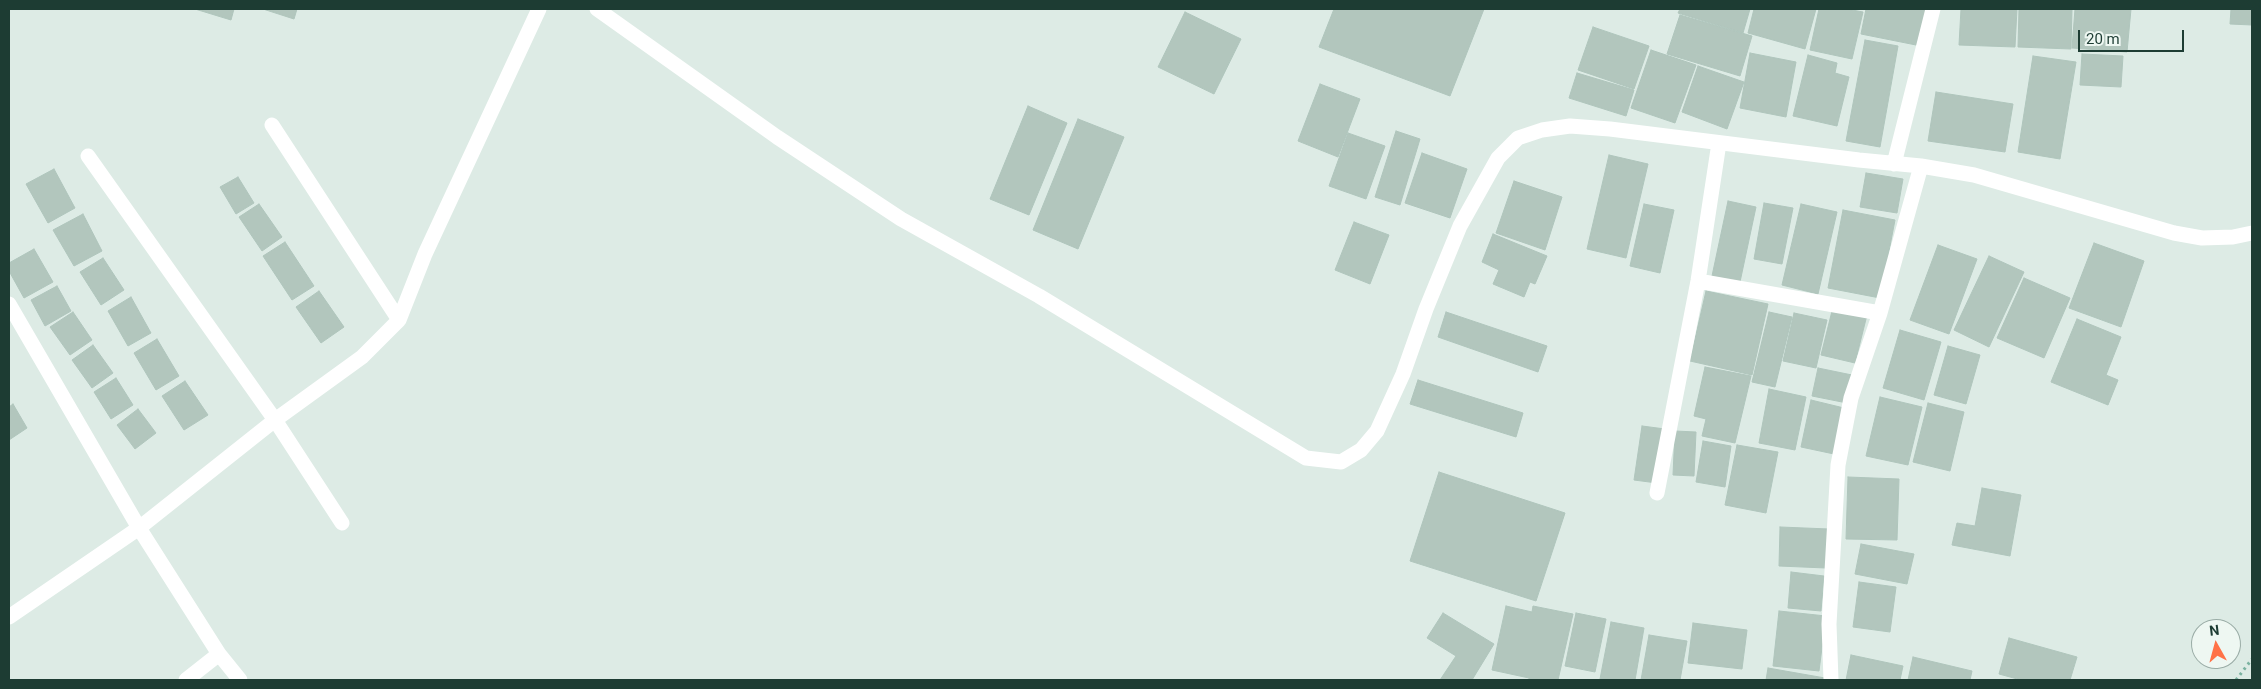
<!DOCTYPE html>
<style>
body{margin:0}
#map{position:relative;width:2261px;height:689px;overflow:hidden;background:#ddebe5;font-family:Roboto,sans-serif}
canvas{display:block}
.frame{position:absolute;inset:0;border:10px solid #1d3c33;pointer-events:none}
.north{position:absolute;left:2191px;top:619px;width:50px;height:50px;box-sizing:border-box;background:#eef7f2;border:1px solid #9aaca6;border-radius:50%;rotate:353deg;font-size:14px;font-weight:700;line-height:20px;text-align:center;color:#1d3c33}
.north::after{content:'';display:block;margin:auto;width:18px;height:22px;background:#ff7247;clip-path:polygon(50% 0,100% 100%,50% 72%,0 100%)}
.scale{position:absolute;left:2078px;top:30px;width:106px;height:22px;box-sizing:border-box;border:2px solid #1d3c33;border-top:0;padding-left:6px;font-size:15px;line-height:18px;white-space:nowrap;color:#1d3c33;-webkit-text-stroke:4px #eef7f2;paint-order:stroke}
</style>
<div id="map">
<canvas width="2261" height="689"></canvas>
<div class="frame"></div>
<div class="north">N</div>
<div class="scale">20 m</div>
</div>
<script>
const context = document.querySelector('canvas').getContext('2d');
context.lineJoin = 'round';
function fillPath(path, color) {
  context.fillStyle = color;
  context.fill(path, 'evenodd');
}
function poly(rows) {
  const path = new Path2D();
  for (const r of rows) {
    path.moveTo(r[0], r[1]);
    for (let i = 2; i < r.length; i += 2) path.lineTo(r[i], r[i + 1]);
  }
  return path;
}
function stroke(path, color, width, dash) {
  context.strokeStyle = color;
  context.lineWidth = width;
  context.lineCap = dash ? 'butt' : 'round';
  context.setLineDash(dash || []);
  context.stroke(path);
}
const building = poly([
 [195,9,234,9,231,20,195,9],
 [263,9,297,9,294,19,263,9],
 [1334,9,1484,9,1450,96,1319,47,1334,9],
 [1680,9,1750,9,1743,33,1678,13,1680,9],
 [1754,9,1816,9,1805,49,1748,33,1754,9],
 [1819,9,1847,9,1863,12,1852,59,1810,50,1819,9],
 [1866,9,1930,9,1921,46,1861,34,1866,9],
 [1961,9,2017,9,2015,47,1959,45,1961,9],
 [2019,9,2072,9,2071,49,2018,47,2019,9],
 [2075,9,2131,9,2127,52,2072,48,2075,9],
 [2231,9,2252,9,2252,25,2230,24,2231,9],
 [1185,12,1241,39,1214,94,1158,67,1185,12],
 [1680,15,1752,36,1740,76,1667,54,1680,15],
 [1593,27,1649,46,1634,89,1578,70,1593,27],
 [1865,40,1898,46,1880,147,1846,141,1865,40],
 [1651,50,1696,65,1675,123,1631,108,1651,50],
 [1750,53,1796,62,1786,117,1740,108,1750,53],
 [2082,54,2123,56,2121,87,2080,85,2082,54],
 [1808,55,1837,63,1835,73,1849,77,1837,126,1793,116,1808,55],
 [2033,56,2076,62,2060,159,2018,152,2033,56],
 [1698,66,1744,82,1727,129,1682,112,1698,66],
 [1577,73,1634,90,1626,116,1569,98,1577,73],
 [1320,84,1360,99,1338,157,1298,141,1320,84],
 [1936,92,2013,104,2005,152,1928,141,1936,92],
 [1028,106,1067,123,1029,215,990,199,1028,106],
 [1078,119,1124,137,1078,249,1033,230,1078,119],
 [1396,131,1420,139,1400,205,1375,197,1396,131],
 [1348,133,1385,146,1366,199,1329,186,1348,133],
 [1422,153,1467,169,1450,218,1405,203,1422,153],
 [1609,155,1648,164,1626,258,1587,249,1609,155],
 [54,169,75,208,48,223,26,184,54,169],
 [1866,173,1903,179,1897,213,1860,207,1866,173],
 [238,177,254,203,236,214,220,187,238,177],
 [1514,181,1562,197,1545,250,1496,233,1514,181],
 [1728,201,1756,207,1740,282,1712,276,1728,201],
 [1764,203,1793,208,1782,264,1754,259,1764,203],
 [259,204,282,237,262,251,239,217,259,204],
 [1644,204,1674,210,1660,273,1630,266,1644,204],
 [1801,204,1837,212,1818,294,1782,285,1801,204],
 [1843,210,1895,220,1880,298,1828,288,1843,210],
 [83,214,102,251,74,266,53,230,83,214],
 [1354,222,1389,235,1370,284,1335,270,1354,222],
 [1493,234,1547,256,1535,284,1530,282,1524,297,1493,284,1499,270,1482,262,1493,234],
 [285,242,314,286,292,300,263,256,285,242],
 [2094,243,2144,261,2121,327,2069,308,2094,243],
 [1938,245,1977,259,1949,334,1910,320,1938,245],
 [34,249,53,282,24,298,9,271,9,263,34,249],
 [1989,256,2024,272,1989,347,1954,330,1989,256],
 [103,258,124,290,101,305,80,272,103,258],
 [2024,278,2070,298,2044,358,1997,338,2024,278],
 [57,286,71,311,45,326,31,300,57,286],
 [319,291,344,327,321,343,296,307,319,291],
 [1706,291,1768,304,1752,375,1690,361,1706,291],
 [131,297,151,333,128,346,108,311,131,297],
 [1833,307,1867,315,1855,363,1821,355,1833,307],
 [73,312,92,340,70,355,50,327,73,312],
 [1446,312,1547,346,1538,372,1438,337,1446,312],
 [1769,312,1792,317,1775,387,1752,382,1769,312],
 [1794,313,1827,320,1816,368,1783,361,1794,313],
 [2077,319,2121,337,2106,375,2118,380,2108,405,2051,382,2077,319],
 [1900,330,1941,342,1924,400,1883,388,1900,330],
 [157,339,179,376,156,390,134,353,157,339],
 [93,345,113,373,92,388,72,360,93,345],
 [1948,346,1980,355,1966,404,1934,395,1948,346],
 [1705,367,1751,376,1735,443,1702,436,1706,419,1694,416,1705,367],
 [1818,368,1852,375,1847,403,1812,396,1818,368],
 [116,378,133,405,111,419,94,392,116,378],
 [1418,380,1523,413,1516,437,1410,404,1418,380],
 [185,381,208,415,184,430,162,396,185,381],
 [1769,389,1806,397,1795,450,1759,443,1769,389],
 [1880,397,1922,407,1908,465,1866,456,1880,397],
 [1811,400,1844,408,1834,454,1801,447,1811,400],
 [1928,403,1964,412,1950,471,1913,462,1928,403],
 [13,404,27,428,9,440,9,407,13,404],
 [138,409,156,433,135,449,117,425,138,409],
 [1642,426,1665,429,1657,483,1634,480,1642,426],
 [1675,431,1696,432,1694,476,1673,475,1675,431],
 [1703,441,1731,446,1725,487,1696,482,1703,441],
 [1737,445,1778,452,1766,513,1725,505,1737,445],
 [1439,472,1565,513,1536,601,1410,561,1439,472],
 [1848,477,1899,479,1897,540,1846,539,1848,477],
 [1982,488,2021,495,2010,556,1952,545,1957,523,1975,526,1982,488],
 [1780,527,1829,529,1826,568,1779,566,1780,527],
 [1861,544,1914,554,1907,584,1855,574,1861,544],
 [1791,572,1824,576,1821,611,1788,608,1791,572],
 [1859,582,1896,587,1890,632,1853,627,1859,582],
 [1506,606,1532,612,1533,606,1573,614,1558,680,1529,680,1529,678,1492,670,1506,606],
 [1779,611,1826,616,1819,671,1773,666,1779,611],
 [1443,613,1494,644,1472,680,1440,680,1456,656,1427,638,1443,613],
 [1576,613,1606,619,1595,672,1565,666,1576,613],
 [1611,622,1644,628,1635,680,1600,679,1611,622],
 [1693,623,1747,630,1742,669,1688,663,1693,623],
 [1649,635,1687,641,1680,680,1641,680,1649,635],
 [2009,638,2077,657,2070,680,2021,680,1999,674,2009,638],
 [1851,655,1903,666,1900,680,1846,680,1851,655],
 [1913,657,1972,671,1970,680,1908,680,1913,657],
 [1768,668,1825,678,1825,680,1766,680,1768,668]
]);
fillPath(building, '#b2c6bd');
stroke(building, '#afc5bc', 1);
stroke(poly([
 [2236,680,2252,659]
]), '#7ab2a0', 3, [2.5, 4]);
stroke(poly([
 [597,9,777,137,901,219,1039,296,1306,458,1341,462,1361,450,1377,431,1403,374,1426,309,1460,226,1498,158,1518,138,1542,130,1570,126,1610,129,1859,160,1921,166,1974,175,2174,233,2202,238,2233,237,2252,233],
 [272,125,399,320],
 [88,156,275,420,342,523],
 [1894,164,1933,9],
 [1698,281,1880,313],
 [9,304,139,528,219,654,240,680],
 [1657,493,1698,281,1719,143],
 [9,617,139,528,275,420,362,357,399,320,425,254,539,9],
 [186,680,219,654],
 [1831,680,1829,624,1838,465,1851,398,1880,313,1921,166]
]), '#fff', 15);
</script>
